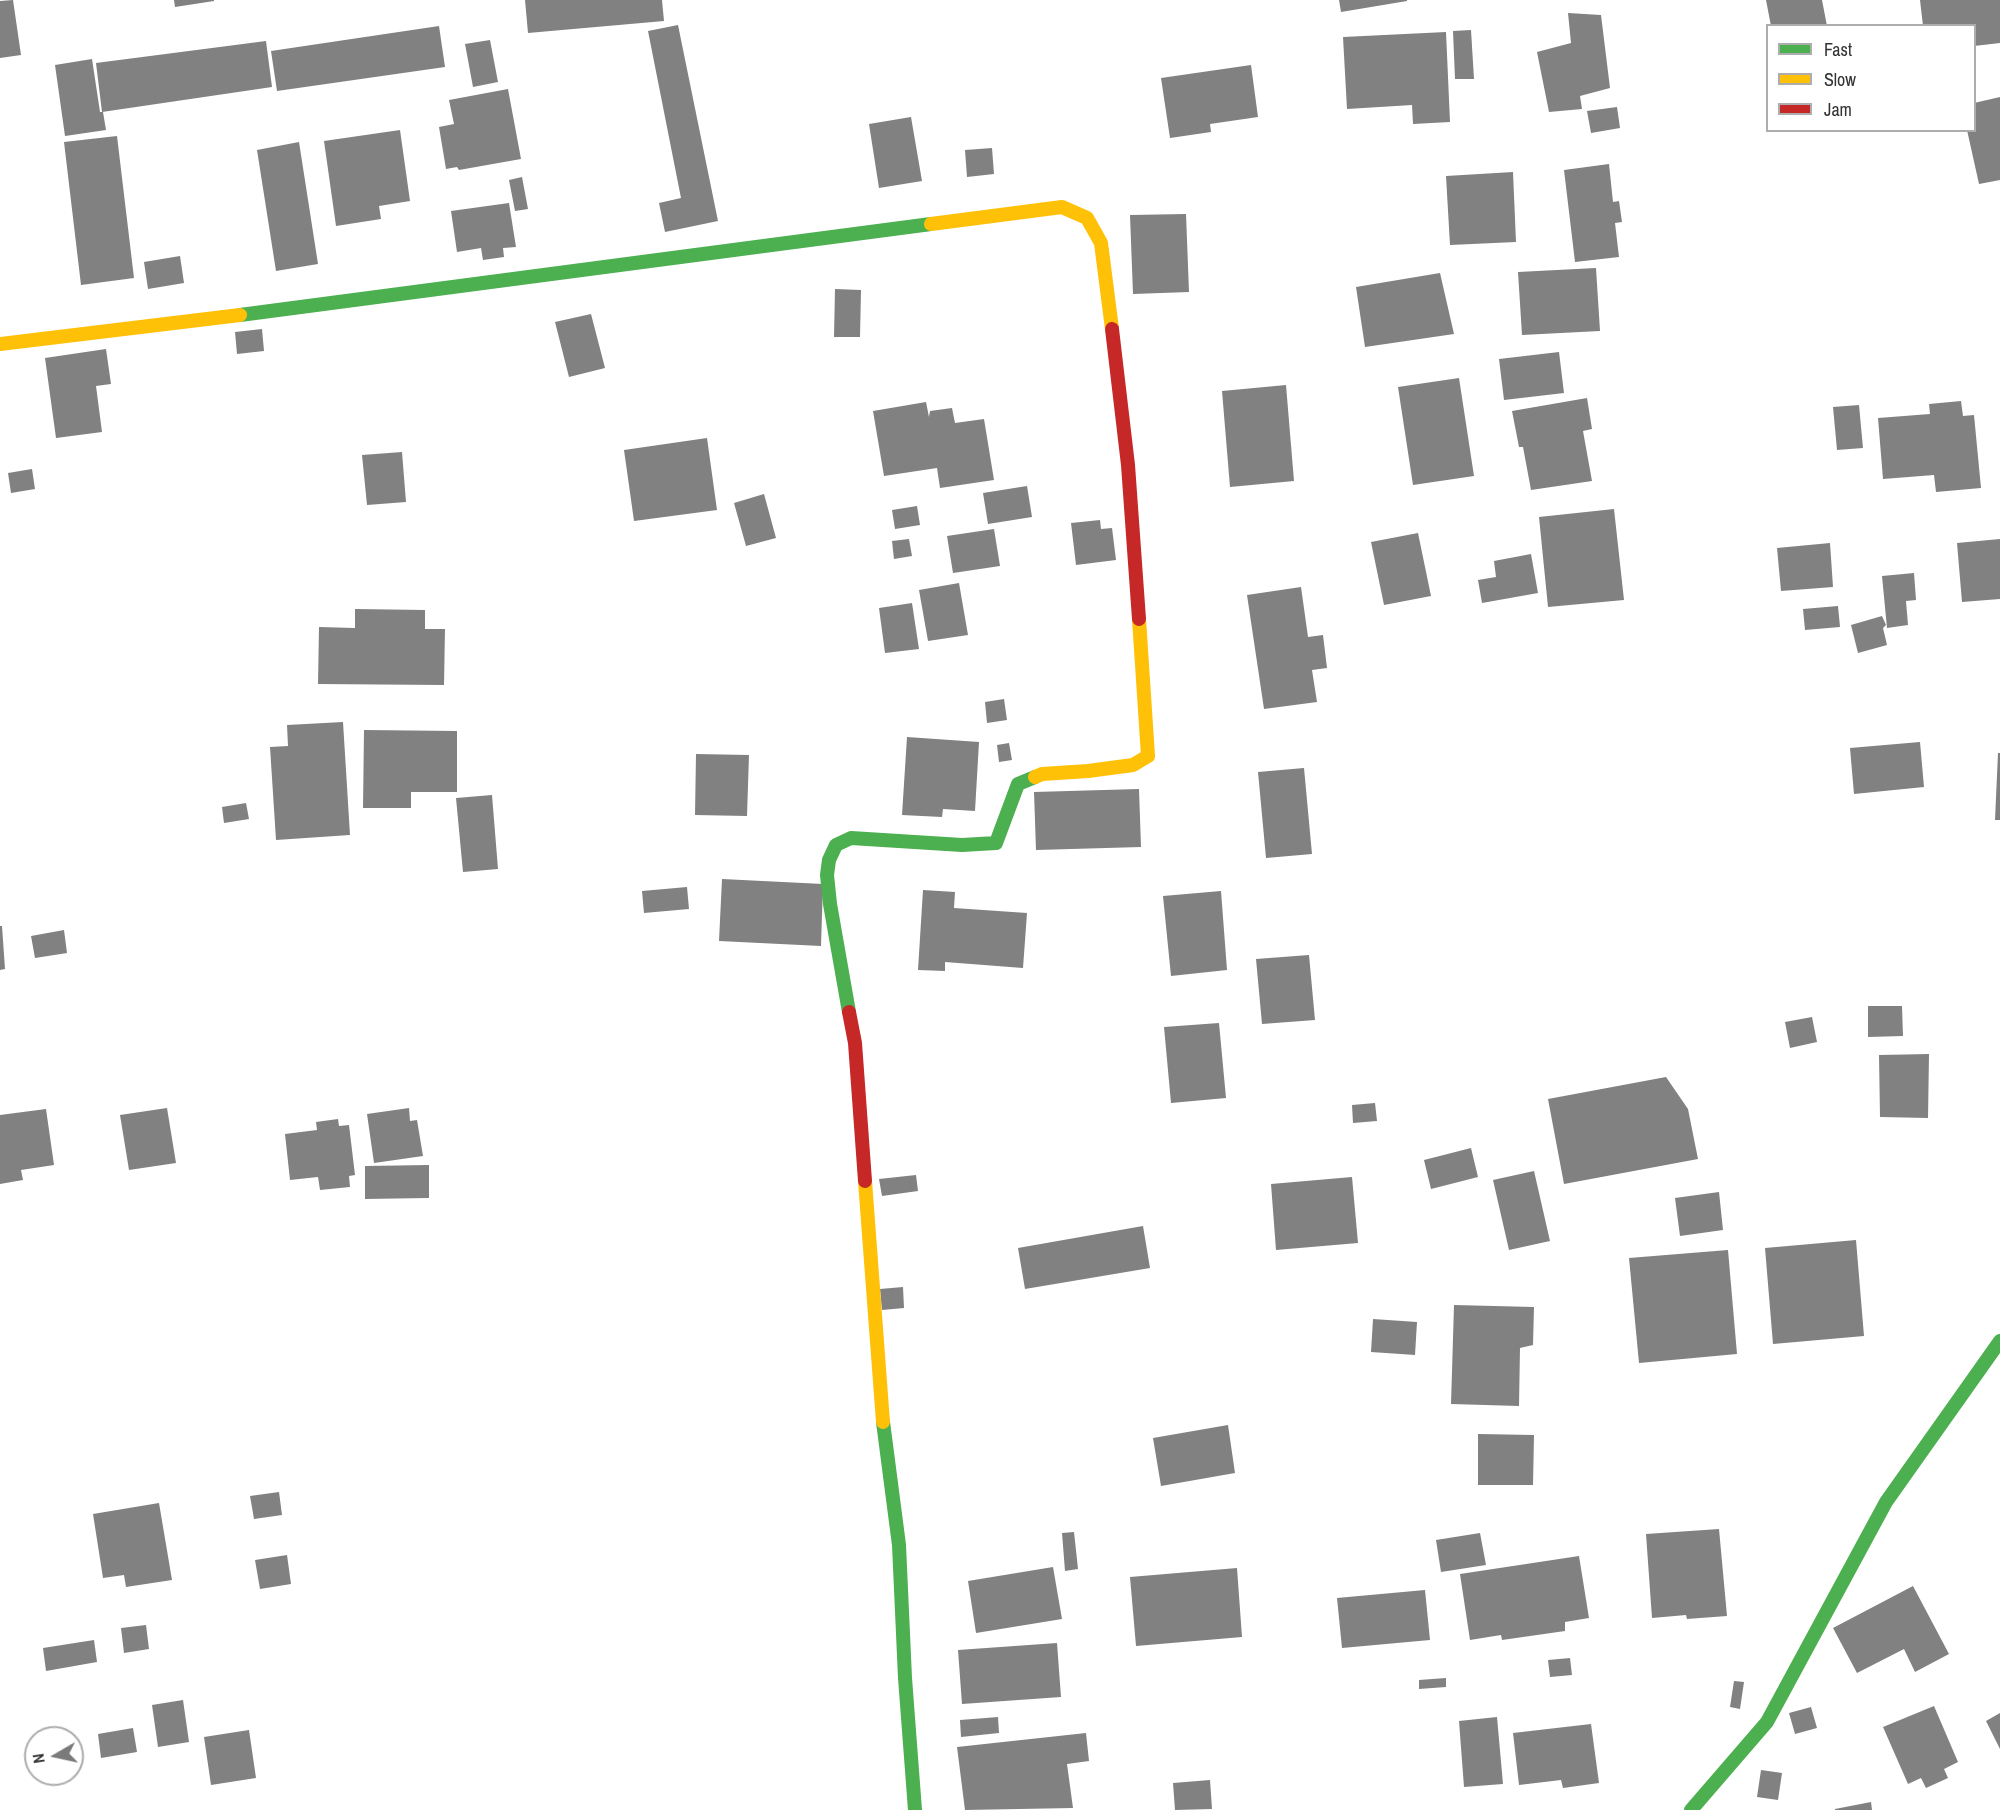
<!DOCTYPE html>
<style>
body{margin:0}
#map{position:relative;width:2000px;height:1810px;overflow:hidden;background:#fff;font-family:"Archivo Narrow",sans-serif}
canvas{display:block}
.legend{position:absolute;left:1766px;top:24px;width:210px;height:108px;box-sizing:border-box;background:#fff;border:2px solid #adadad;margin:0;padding:8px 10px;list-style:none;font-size:18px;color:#333}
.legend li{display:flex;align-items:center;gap:12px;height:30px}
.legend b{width:30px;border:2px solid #adadad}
.north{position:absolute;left:24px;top:1726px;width:60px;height:60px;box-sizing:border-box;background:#fff;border:2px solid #adadad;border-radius:50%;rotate:261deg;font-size:16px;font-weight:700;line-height:24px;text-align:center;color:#333}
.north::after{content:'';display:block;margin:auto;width:21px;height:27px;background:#7a7a7a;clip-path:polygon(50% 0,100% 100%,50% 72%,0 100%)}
</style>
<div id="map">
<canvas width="2000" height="1810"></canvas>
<ul class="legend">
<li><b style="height:8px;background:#4caf50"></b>Fast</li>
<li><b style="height:8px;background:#ffc107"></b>Slow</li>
<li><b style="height:8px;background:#c62828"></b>Jam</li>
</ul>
<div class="north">N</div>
</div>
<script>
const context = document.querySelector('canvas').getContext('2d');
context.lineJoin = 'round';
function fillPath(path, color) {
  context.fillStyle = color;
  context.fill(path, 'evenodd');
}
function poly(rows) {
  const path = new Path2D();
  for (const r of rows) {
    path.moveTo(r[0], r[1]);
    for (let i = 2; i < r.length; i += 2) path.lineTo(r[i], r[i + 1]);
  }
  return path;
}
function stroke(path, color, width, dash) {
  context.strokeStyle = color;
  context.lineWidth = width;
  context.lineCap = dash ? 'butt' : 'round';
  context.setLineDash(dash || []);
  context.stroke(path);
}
fillPath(poly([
 [13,0,21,55,0,58,0,1],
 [174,0,214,0,214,1,175,7],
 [525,0,662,0,664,21,528,33],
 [1339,0,1407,0,1407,1,1341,12],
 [1766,0,1822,0,1827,26,1771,26],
 [1920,0,2000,0,2000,43,1974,46,1974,26,1923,26],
 [1568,13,1601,15,1610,88,1580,96,1582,109,1549,112,1537,52,1571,43],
 [678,25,718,221,665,232,659,203,681,198,648,31],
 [439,26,445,67,277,91,271,51],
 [1471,30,1474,79,1455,79,1453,31],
 [1446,32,1450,122,1413,124,1412,105,1347,109,1343,37],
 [490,40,498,82,473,87,465,44],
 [266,41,272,87,102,112,96,63],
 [92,59,100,112,103,112,106,130,65,136,55,65],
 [1251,65,1258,117,1210,124,1211,132,1170,138,1161,78],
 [508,89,521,159,459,170,457,167,446,169,439,127,454,124,449,100],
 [2000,97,2000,180,1979,184,1967,130,1974,130,1974,103],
 [1617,107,1620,128,1591,133,1587,111],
 [911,117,922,181,879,188,869,124],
 [400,130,410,201,379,206,381,219,336,226,324,141],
 [117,136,134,278,81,285,64,142],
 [299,142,318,264,276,271,257,150],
 [992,148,994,174,967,177,965,150],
 [1609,164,1613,202,1619,201,1622,222,1615,223,1619,257,1575,262,1564,170],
 [1513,172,1516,242,1450,245,1446,176],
 [522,177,528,209,515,211,509,180],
 [509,203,516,247,503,248,504,257,483,260,481,248,457,252,451,211],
 [1186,214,1189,292,1133,294,1130,215],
 [180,256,184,283,148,289,144,262],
 [1596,268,1600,331,1522,335,1518,272],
 [1440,273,1454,334,1365,347,1356,287],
 [835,289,861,290,860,337,834,337],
 [591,314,605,368,569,377,555,322],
 [262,329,264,351,237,354,235,332],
 [106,349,111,384,96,386,102,432,56,438,45,358],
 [1559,352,1564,393,1504,400,1499,359],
 [1459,378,1474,476,1413,485,1398,387],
 [1286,385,1294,481,1230,487,1222,391],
 [1587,398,1592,429,1583,431,1592,481,1531,490,1523,447,1519,447,1512,411],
 [1961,401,1963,416,1974,415,1981,488,1936,492,1934,475,1883,479,1878,418,1930,414,1929,404],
 [926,402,929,417,930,411,952,408,955,423,984,419,994,480,940,488,937,468,884,476,873,411],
 [1859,405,1863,448,1837,450,1833,407],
 [707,438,717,510,634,521,624,450],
 [402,452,406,502,367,505,362,455],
 [32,469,35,489,11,493,8,473],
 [1027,486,1032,517,988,524,983,493],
 [764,494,776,538,746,546,734,503],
 [917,506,920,525,895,529,892,510],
 [1614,509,1624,600,1548,607,1539,517],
 [1100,520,1101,529,1112,528,1116,560,1076,565,1071,523],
 [994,529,1000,566,953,573,947,536],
 [1418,533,1431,596,1384,605,1371,542],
 [909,539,912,556,894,559,892,541],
 [2000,539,2000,599,1962,602,1957,543],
 [1830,543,1833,587,1781,591,1777,548],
 [1531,554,1538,593,1482,603,1478,580,1496,577,1494,561],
 [1914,573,1916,600,1906,601,1908,625,1887,628,1882,576],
 [959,583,968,635,928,641,919,590],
 [1301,587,1308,637,1323,635,1327,668,1312,670,1317,702,1264,709,1247,595],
 [912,603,919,649,885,653,879,608],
 [1838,606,1840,627,1805,630,1803,609],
 [355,609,425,610,425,629,445,629,444,685,318,684,319,627,355,628],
 [1882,616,1886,625,1883,628,1887,645,1858,653,1851,625],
 [1004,699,1007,720,987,723,985,702],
 [343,722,350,835,276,840,270,747,288,746,287,725],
 [364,730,457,731,457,792,411,792,411,808,363,808],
 [907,737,979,742,975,811,943,809,942,817,902,815],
 [1920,742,1924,787,1854,794,1850,748],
 [1009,743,1012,760,999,762,997,745],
 [1998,753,2000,753,2000,820,1995,820],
 [696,754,749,755,747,816,695,815],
 [1304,768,1312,854,1266,858,1258,772],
 [1139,789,1141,847,1036,850,1034,792],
 [492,795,498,869,463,872,456,798],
 [246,803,249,819,224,823,222,807],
 [722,879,823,884,821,946,719,941],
 [687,887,689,909,644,913,642,891],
 [923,890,955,892,954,908,1027,913,1023,968,945,962,945,971,918,970],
 [1221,891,1227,970,1171,976,1163,896],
 [0,926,2,926,5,969,0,970],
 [64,930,67,953,35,958,31,936],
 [1309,955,1315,1020,1262,1024,1256,959],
 [1868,1006,1902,1006,1903,1036,1868,1037],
 [1812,1017,1817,1042,1790,1048,1785,1022],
 [1219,1023,1226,1098,1171,1103,1164,1027],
 [1929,1054,1928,1118,1880,1117,1879,1055],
 [1666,1077,1688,1109,1698,1159,1564,1184,1548,1099],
 [1375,1103,1377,1121,1353,1123,1352,1105],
 [167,1108,176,1163,129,1170,120,1115],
 [409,1108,410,1121,417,1120,423,1156,374,1163,367,1114],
 [46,1109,54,1165,21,1170,23,1180,0,1184,0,1115],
 [338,1119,339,1126,349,1125,355,1175,349,1176,350,1187,320,1190,318,1177,290,1180,285,1134,317,1130,316,1122],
 [1471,1148,1478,1177,1431,1189,1424,1160],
 [429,1165,429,1198,365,1199,365,1166],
 [1534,1171,1550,1241,1509,1250,1493,1180],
 [916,1175,918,1191,882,1196,879,1179],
 [1352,1177,1358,1243,1276,1250,1271,1184],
 [1719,1192,1723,1230,1680,1236,1675,1198],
 [1143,1226,1150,1268,1025,1289,1018,1248],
 [1856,1240,1864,1336,1773,1344,1765,1248],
 [1728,1250,1737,1354,1639,1363,1629,1258],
 [903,1287,904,1308,882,1310,880,1289],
 [1454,1305,1534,1307,1533,1345,1520,1348,1519,1406,1451,1404],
 [1373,1319,1417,1322,1415,1355,1371,1352],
 [1228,1425,1235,1473,1161,1486,1153,1438],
 [1478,1434,1534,1435,1533,1485,1478,1485],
 [279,1492,282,1515,254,1519,250,1496],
 [159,1503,172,1580,126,1587,124,1575,103,1578,93,1514],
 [1719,1529,1727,1616,1687,1619,1686,1615,1652,1618,1646,1534],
 [1074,1532,1078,1569,1065,1571,1062,1533],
 [1480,1533,1486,1565,1441,1572,1436,1540],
 [287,1555,291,1584,260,1589,255,1560],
 [1579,1556,1589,1618,1565,1622,1565,1631,1502,1640,1501,1635,1470,1640,1460,1574],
 [1053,1567,1062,1619,976,1633,968,1581],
 [1237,1568,1242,1637,1136,1646,1130,1577],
 [1913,1586,1949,1654,1915,1672,1904,1649,1857,1673,1833,1628],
 [1425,1590,1430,1640,1342,1648,1337,1598],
 [146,1625,149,1649,124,1653,121,1628],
 [94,1640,97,1662,46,1671,43,1648],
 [1057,1643,1061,1697,962,1704,958,1650],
 [1570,1658,1572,1675,1550,1677,1548,1660],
 [1446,1678,1446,1687,1419,1689,1419,1680],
 [1734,1681,1744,1682,1740,1709,1730,1707],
 [183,1700,189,1742,158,1747,152,1705],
 [1934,1706,1958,1762,1944,1769,1948,1778,1926,1788,1921,1778,1908,1784,1883,1727],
 [1811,1707,1817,1728,1795,1734,1789,1713],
 [2000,1713,2000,1749,1986,1721],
 [998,1717,999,1733,961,1737,960,1720],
 [1497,1717,1503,1784,1464,1787,1459,1721],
 [1591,1724,1599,1783,1563,1788,1561,1780,1519,1785,1513,1733],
 [133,1728,137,1752,101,1758,98,1734],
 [249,1730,256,1778,211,1785,204,1737],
 [1086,1733,1089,1761,1067,1764,1073,1808,965,1810,957,1747],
 [1761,1770,1782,1773,1778,1800,1757,1797],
 [1210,1780,1212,1809,1175,1810,1173,1783],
 [1871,1802,1872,1810,1835,1810,1835,1809]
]), '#818181');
stroke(poly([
 [240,315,931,224],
 [849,1012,830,904,827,875,829,860,836,845,851,838,962,845,996,843,1018,784,1035,777],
 [883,1422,899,1545,905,1678,915,1810],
 [1691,1810,1767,1722,1886,1502,2000,1341]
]), '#4caf50', 14);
stroke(poly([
 [931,224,1062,207,1087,218,1101,243,1112,329],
 [0,344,240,315],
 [1035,777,1042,774,1088,771,1133,765,1148,756,1139,619],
 [865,1181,883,1422]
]), '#ffc107', 14);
stroke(poly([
 [1112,329,1128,465,1139,619],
 [849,1012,855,1043,865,1181]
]), '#c62828', 14);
</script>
